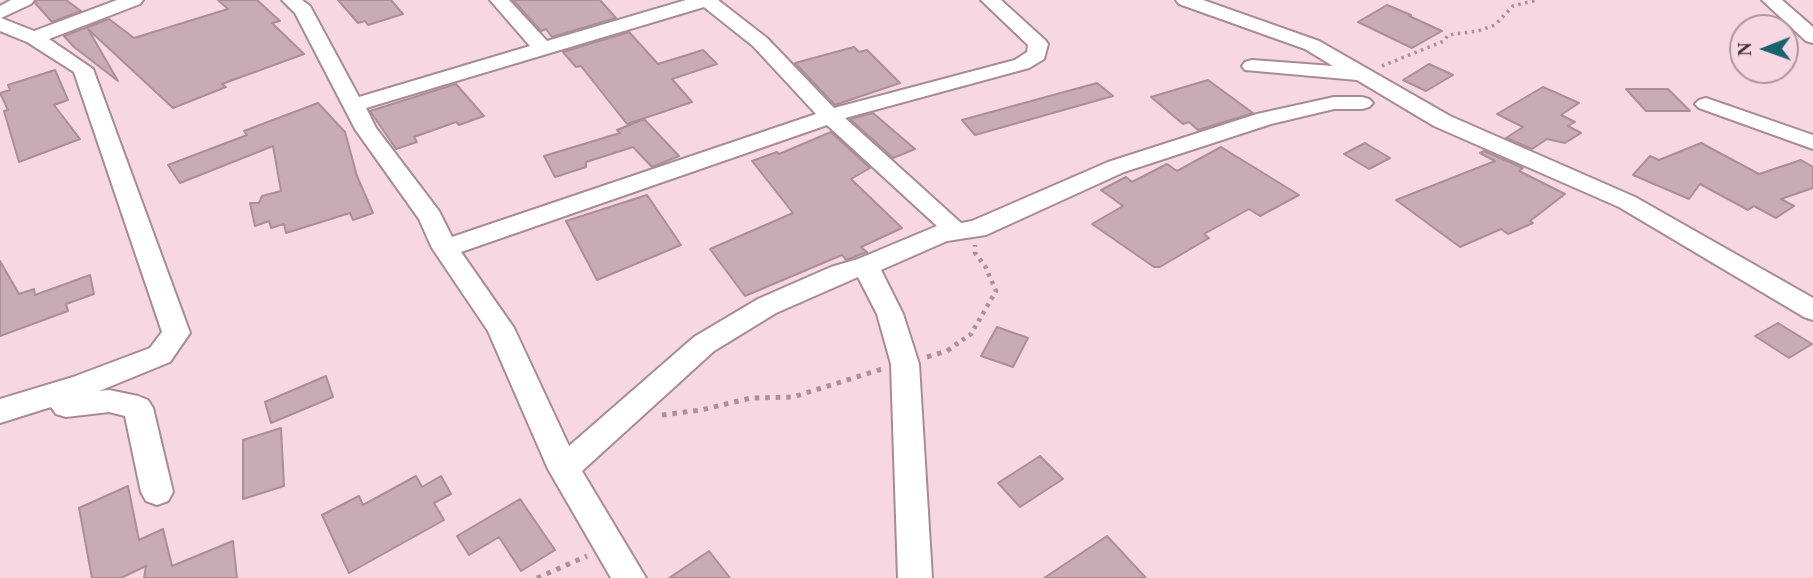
<!DOCTYPE html>
<style>
body{margin:0}
#map{position:relative;width:1813px;height:578px;overflow:hidden;background:#f7d8e2;font-family:"Times New Roman",serif}
canvas{display:block}
.north{position:absolute;left:1729px;top:14px;width:70px;height:70px;box-sizing:border-box;background:#f7d8e2;border:2px solid #ae969e;border-radius:50%;rotate:269deg;font-size:19px;font-weight:700;line-height:28px;text-align:center;color:#403438}
.north::after{content:'';display:block;margin:auto;width:24px;height:32px;background:#18646e;clip-path:polygon(50% 0,100% 100%,50% 72%,0 100%)}
</style>
<div id="map">
<canvas width="1813" height="578"></canvas>
<div class="north">N</div>
</div>
<script>
const context = document.querySelector('canvas').getContext('2d');
context.lineJoin = 'round';
function fillPath(path, color) {
  context.fillStyle = color;
  context.fill(path, 'evenodd');
}
function poly(rows) {
  const path = new Path2D();
  for (const r of rows) {
    path.moveTo(r[0], r[1]);
    for (let i = 2; i < r.length; i += 2) path.lineTo(r[i], r[i + 1]);
  }
  return path;
}
function stroke(path, color, width, dash) {
  context.strokeStyle = color;
  context.lineWidth = width;
  context.lineCap = dash ? 'butt' : 'round';
  context.setLineDash(dash || []);
  context.stroke(path);
}
const building = poly([
 [37,0,66,0,81,11,52,22,35,3,37,0],
 [218,0,257,0,280,21,272,23,304,54,222,84,226,87,173,108,88,29,118,81,74,47,64,36,109,19,134,38,228,9,218,0],
 [338,0,391,0,403,14,368,25,365,21,358,23,338,0],
 [513,0,600,0,616,18,552,37,546,29,541,31,513,0],
 [1387,5,1411,15,1409,16,1442,31,1412,48,1358,22,1387,5],
 [629,32,658,64,703,50,717,64,672,79,692,102,627,124,581,66,576,67,563,52,629,32],
 [854,47,859,52,867,50,900,83,835,105,795,63,854,47],
 [1429,64,1453,75,1426,91,1403,80,1429,64],
 [55,70,68,100,54,105,80,139,19,162,4,111,8,110,0,93,10,90,8,85,55,70],
 [1208,80,1253,113,1198,130,1189,122,1183,124,1151,97,1208,80],
 [1097,83,1113,96,975,135,962,120,1097,83],
 [456,84,484,116,459,125,456,122,414,137,417,142,396,149,370,111,456,84],
 [1543,87,1579,103,1561,115,1575,122,1568,126,1581,133,1565,143,1547,139,1532,149,1506,138,1523,127,1497,114,1543,87],
 [1626,89,1668,89,1690,111,1646,111,1626,89],
 [318,103,345,132,357,176,373,213,353,220,350,213,286,233,284,224,271,228,269,221,255,226,250,203,259,203,262,196,281,191,273,146,180,183,168,165,247,135,244,131,318,103],
 [873,113,915,149,893,158,850,119,873,113],
 [644,119,679,156,652,167,633,147,586,162,586,167,555,177,544,156,620,133,617,130,644,119],
 [831,132,870,168,851,179,902,228,861,247,867,252,846,260,842,255,745,296,710,249,793,213,752,161,777,152,779,154,831,132],
 [1365,143,1390,158,1369,169,1344,154,1365,143],
 [1701,143,1759,174,1801,160,1813,167,1813,188,1781,199,1794,206,1776,218,1754,206,1748,210,1700,184,1689,199,1633,175,1650,156,1659,160,1701,143],
 [1221,147,1299,195,1260,216,1249,209,1204,234,1209,238,1160,267,1154,267,1092,224,1123,206,1101,190,1126,177,1132,182,1167,164,1177,171,1221,147],
 [1484,151,1523,168,1519,171,1565,194,1530,221,1533,223,1508,234,1501,229,1460,247,1396,200,1495,161,1480,153,1484,151],
 [647,195,681,245,597,280,566,221,647,195],
 [0,261,19,294,34,289,35,295,90,275,94,294,66,304,68,311,0,336,0,261],
 [1778,323,1812,344,1789,358,1755,336,1778,323],
 [997,327,1028,338,1013,367,981,356,997,327],
 [326,376,333,397,271,423,265,402,326,376],
 [281,428,284,486,243,499,243,440,281,428],
 [1040,456,1063,479,1020,507,998,483,1040,456],
 [416,476,422,487,441,476,451,494,434,503,444,520,349,573,322,515,359,496,363,505,416,476],
 [128,486,139,540,163,529,172,566,233,541,237,578,144,578,146,566,121,578,92,578,79,508,128,486],
 [520,499,555,550,521,571,499,537,469,555,457,536,520,499],
 [1107,536,1146,578,1044,578,1107,536],
 [709,551,730,578,669,578,709,551]
]);
fillPath(building, '#c8abb4');
stroke(building, '#ab8f98', 2);
const street = poly([
 [11,0,34,0,31,4,1,18,34,31,117,0,143,0,140,4,49,39,93,69,190,333,170,362,99,391,109,390,138,396,148,400,153,408,173,492,168,501,157,505,146,501,141,492,125,416,109,412,66,417,56,414,51,407,0,423,0,399,73,377,150,348,162,332,74,72,27,42,0,31,0,6,11,0],
 [282,0,302,0,310,6,359,97,530,46,490,0,509,0,547,41,686,0,718,0,767,38,834,108,1015,60,1027,52,1028,45,981,0,1001,0,1045,40,1048,44,1044,59,1029,68,845,118,961,223,972,221,1108,162,1257,114,1334,97,1362,97,1369,99,1373,103,1369,107,1362,109,1334,109,1271,124,1124,172,986,235,947,241,881,270,903,314,919,364,932,578,898,578,891,364,877,314,858,277,776,313,714,351,582,471,646,578,611,578,548,469,488,331,432,248,419,219,355,129,295,13,282,0],
 [704,7,753,46,816,114,452,237,439,211,376,128,366,108,704,7],
 [827,125,937,226,858,259,831,267,758,299,694,337,569,446,514,328,461,252,827,125],
 [1176,0,1203,0,1319,41,1450,116,1635,197,1813,298,1813,320,1804,317,1619,207,1434,126,1357,80,1245,70,1242,66,1245,62,1252,60,1333,66,1305,49,1179,4,1176,0],
 [1762,0,1782,0,1813,27,1813,43,1806,41,1762,0],
 [1706,98,1813,135,1813,149,1699,108,1695,104,1699,100,1706,98]
]);
stroke(street, '#a88c95', 4);
stroke(poly([
 [1382,66,1444,41,1448,35,1478,31,1495,25,1513,6,1537,0]
]), '#a89198', 3.5, [2.5, 4.5]);
stroke(poly([
 [955,345,971,334,996,291,985,266,975,253,975,245]
]), '#a89198', 4.5, [3.5, 5]);
stroke(poly([
 [927,357,947,351,958,343],
 [662,415,701,410,751,398,793,397,882,369],
 [537,578,587,556]
]), '#a89198', 5, [4.5, 6]);
fillPath(street, '#fff');
</script>
